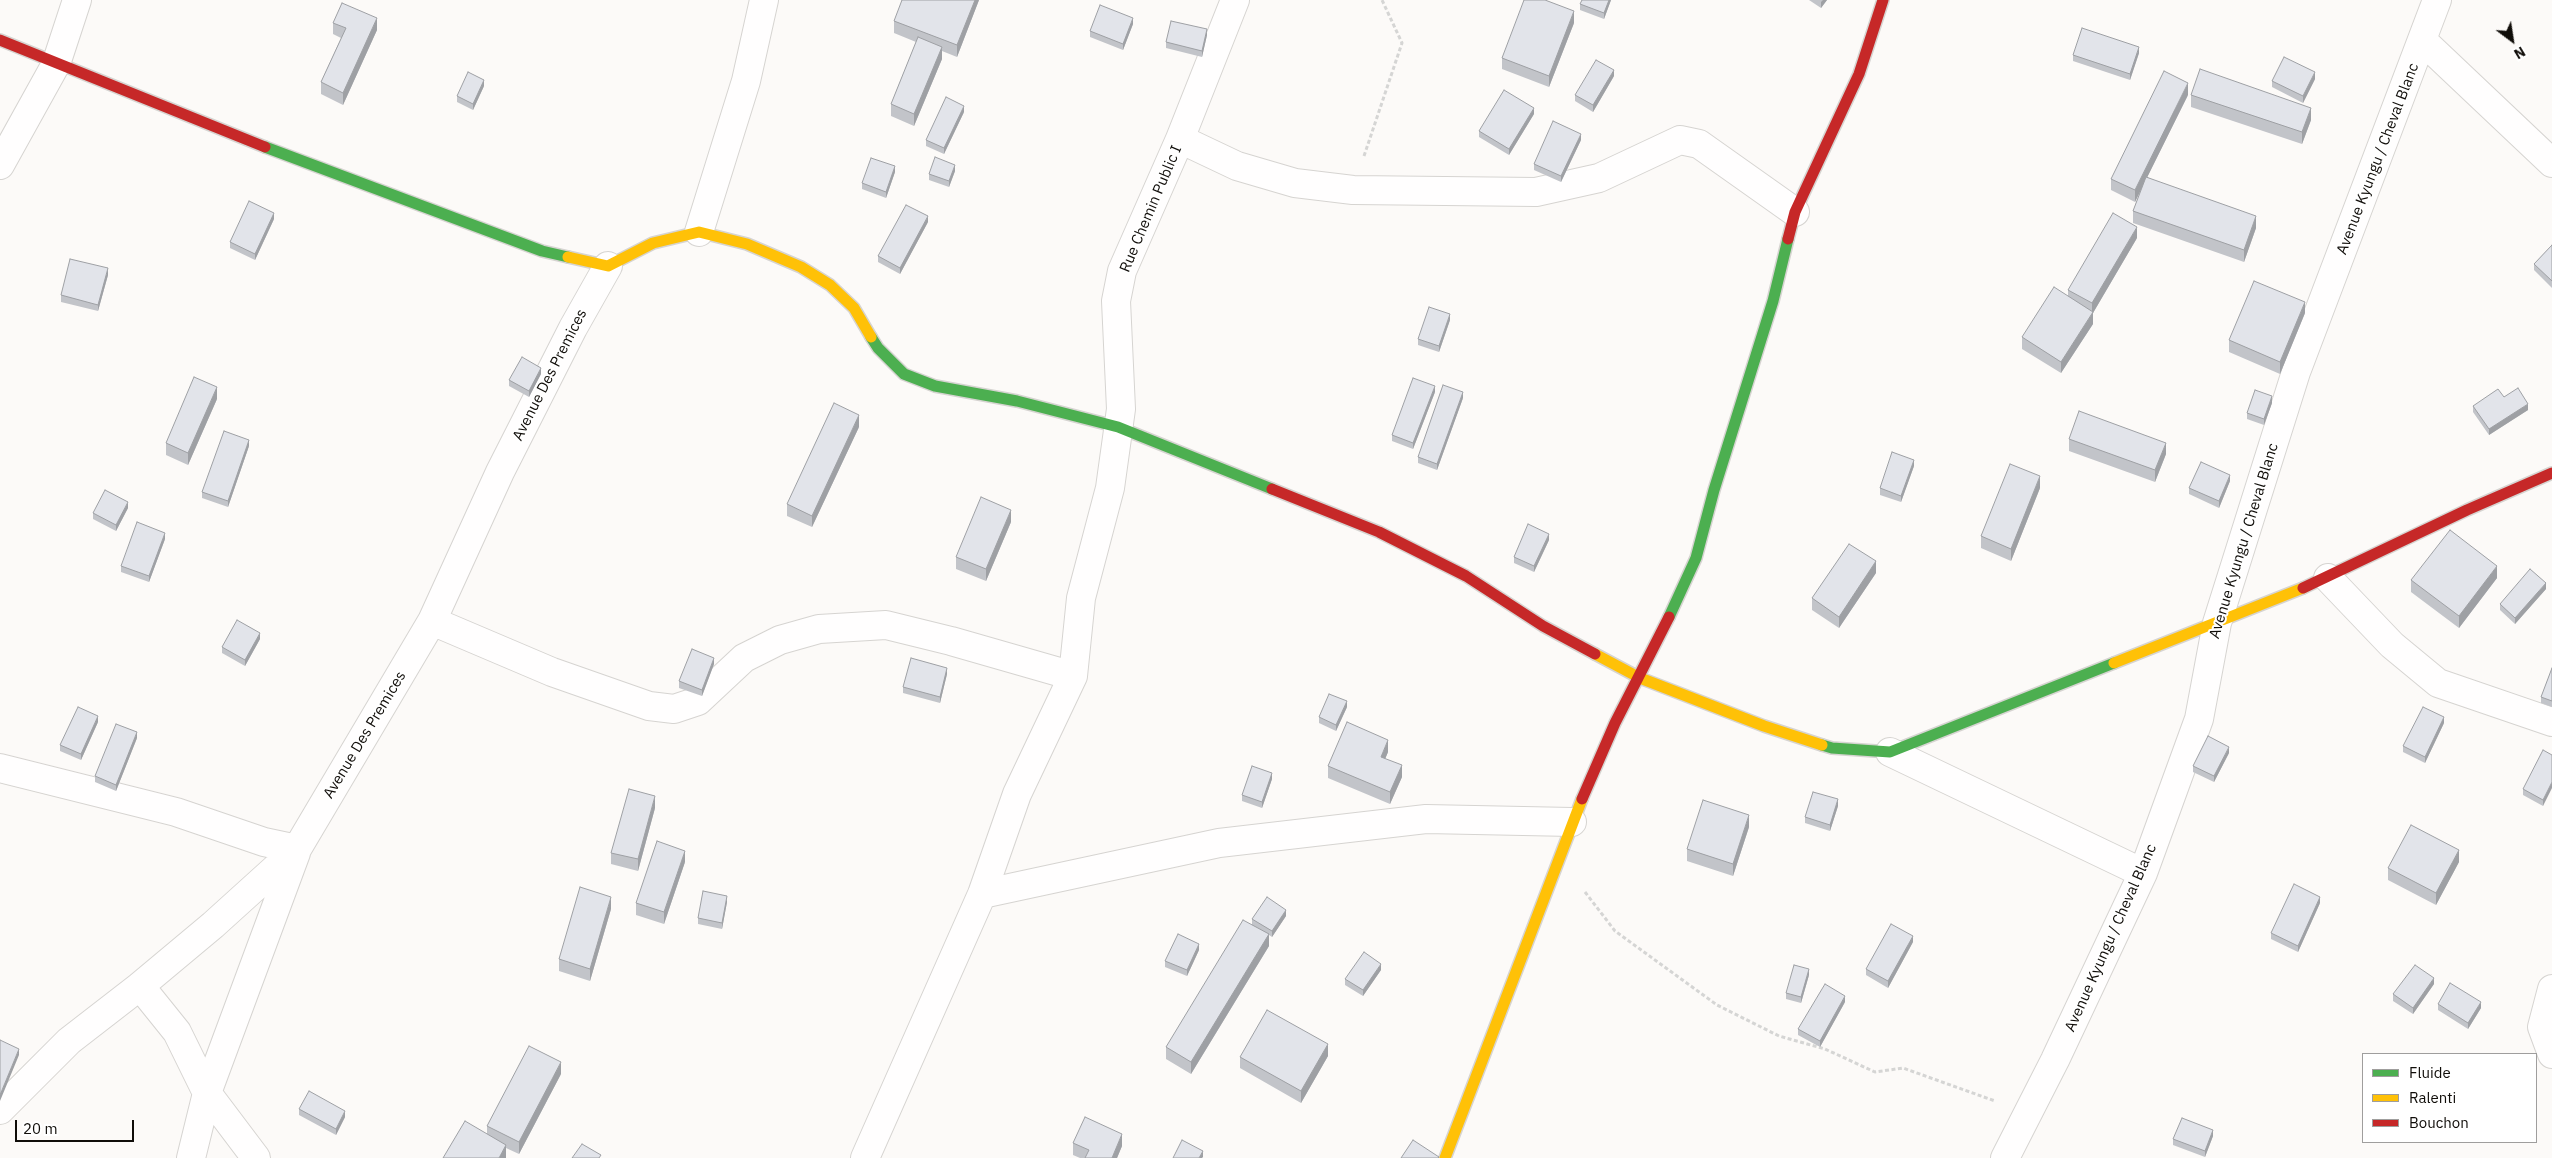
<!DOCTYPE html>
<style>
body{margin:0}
#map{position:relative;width:2552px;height:1158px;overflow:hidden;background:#fcfaf8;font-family:"IBM Plex Sans",sans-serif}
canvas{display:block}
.legend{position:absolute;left:2362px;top:1053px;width:175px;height:90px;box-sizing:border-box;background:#fff;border:1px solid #9f9e9d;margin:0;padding:6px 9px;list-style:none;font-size:15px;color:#100d09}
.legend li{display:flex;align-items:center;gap:10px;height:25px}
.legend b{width:25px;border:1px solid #9f9e9d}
.north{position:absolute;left:2487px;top:15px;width:50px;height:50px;-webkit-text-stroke:4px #fff;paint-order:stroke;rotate:149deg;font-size:14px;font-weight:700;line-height:20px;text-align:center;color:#100d09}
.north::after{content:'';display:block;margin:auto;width:18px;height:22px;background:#100d09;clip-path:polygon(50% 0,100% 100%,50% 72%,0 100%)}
.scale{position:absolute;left:15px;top:1120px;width:119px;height:22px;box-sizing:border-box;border:2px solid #100d09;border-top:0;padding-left:6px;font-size:15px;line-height:18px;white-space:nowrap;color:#100d09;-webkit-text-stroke:4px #fff;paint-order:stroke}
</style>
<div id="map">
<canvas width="2552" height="1158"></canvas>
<ul class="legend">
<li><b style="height:6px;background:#4caf50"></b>Fluide</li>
<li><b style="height:6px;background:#ffc107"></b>Ralenti</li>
<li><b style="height:6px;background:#c62828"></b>Bouchon</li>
</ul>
<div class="north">N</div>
<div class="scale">20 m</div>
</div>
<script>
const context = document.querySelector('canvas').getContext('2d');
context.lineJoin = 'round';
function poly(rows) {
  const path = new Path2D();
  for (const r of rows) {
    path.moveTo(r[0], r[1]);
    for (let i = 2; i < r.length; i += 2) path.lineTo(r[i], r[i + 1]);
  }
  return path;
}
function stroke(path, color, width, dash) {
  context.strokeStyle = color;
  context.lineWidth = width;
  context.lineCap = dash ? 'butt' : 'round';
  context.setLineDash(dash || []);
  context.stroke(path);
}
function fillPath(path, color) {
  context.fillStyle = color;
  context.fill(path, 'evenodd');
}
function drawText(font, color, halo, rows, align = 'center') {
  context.font = font + ' "IBM Plex Sans",sans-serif';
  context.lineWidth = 4;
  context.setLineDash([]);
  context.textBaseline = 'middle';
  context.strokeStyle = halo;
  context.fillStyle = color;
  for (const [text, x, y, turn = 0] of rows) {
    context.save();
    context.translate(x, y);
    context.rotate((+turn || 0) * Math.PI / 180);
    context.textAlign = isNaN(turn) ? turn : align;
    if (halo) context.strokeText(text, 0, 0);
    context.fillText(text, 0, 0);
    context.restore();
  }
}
const street = poly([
 [2423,41,2552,163],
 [1180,139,1237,166,1295,183,1353,190,1536,192,1599,178,1680,140,1699,144,1795,212],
 [0,165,56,64,77,0],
 [699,232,746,81,764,0],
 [2328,578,2392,645,2438,683,2552,722],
 [432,621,552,672,649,706,674,709,698,701,744,658,780,640,819,629,886,625,951,641,1073,676],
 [1890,752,2143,873],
 [0,768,176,812,264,842,297,849],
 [982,894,1219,843,1426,819,1572,822],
 [140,986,177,1032,207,1093,256,1158],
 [2552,989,2542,1027,2552,1054],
 [0,1110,69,1041,140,986,213,925,297,849,432,621,500,472,573,328,608,266],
 [191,1158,207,1093,296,853],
 [865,1158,982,894,1017,794,1073,676,1081,598,1110,488,1121,409,1116,301,1122,271,1180,139,1235,0],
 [2005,1158,2055,1060,2143,873,2199,719,2217,623,2296,372,2437,0]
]);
const fast = poly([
 [265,147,542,251,568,257],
 [871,337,878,348,904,374,935,386,1017,401,1118,427,1272,489],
 [1669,617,1696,558,1714,490,1773,301,1788,239],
 [1822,745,1832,748,1890,752,2114,663]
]);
const slow = poly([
 [568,257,608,266,653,243,699,232,747,244,801,267,830,285,854,308,871,337],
 [1595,654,1640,678,1764,726,1822,745],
 [2114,663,2303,588],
 [1445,1158,1582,799]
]);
const jam = poly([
 [0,40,265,147],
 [1788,239,1795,212,1859,74,1883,0],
 [1272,489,1379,532,1466,576,1543,626,1595,654],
 [2303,588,2467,510,2552,473],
 [1582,799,1615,723,1669,617]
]);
stroke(street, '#d6d4d1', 30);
stroke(fast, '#d6d4d1', 14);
stroke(slow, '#d6d4d1', 14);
stroke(jam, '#d6d4d1', 14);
stroke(poly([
 [1364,156,1402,43,1382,0],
 [1585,892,1615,931,1717,1005,1779,1036,1825,1049,1875,1072,1903,1068,1995,1101]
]), '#d5d5d4', 3, [4, 2.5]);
stroke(street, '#fffefe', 28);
stroke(fast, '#4caf50', 11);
stroke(slow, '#ffc107', 11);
stroke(jam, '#c62828', 11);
fillPath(poly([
 [979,0,957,57,942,51,942,59,914,126,891,116,891,104,916,42,894,33,894,21],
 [1611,0,1604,19,1580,10,1580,4],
 [1809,0,1827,0,1821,8],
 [333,23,377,30,343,105,321,94,321,82,341,38,333,34],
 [1574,23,1549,87,1502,69,1502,58],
 [1133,24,1123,50,1090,37,1090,31],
 [1207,35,1202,57,1166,48,1166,42],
 [2139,53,2130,80,2073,61,2073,55],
 [1614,76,1593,112,1575,101,1575,95],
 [2315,79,2303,103,2272,87,2272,81],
 [484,86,473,110,457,102,457,96],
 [2188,95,2147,177,2256,228,2244,262,2133,223,2133,211,2141,189,2135,202,2111,190,2111,179],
 [2191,95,2311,120,2302,144,2191,107],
 [964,112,944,154,926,146,926,140],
 [1534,114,1509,155,1479,137,1479,131],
 [1581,140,1561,182,1534,170,1534,164],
 [955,171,949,187,929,180,929,174],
 [895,172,886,198,862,189,862,183],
 [274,219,255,260,230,248,230,242],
 [928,222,900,274,878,262,878,256],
 [2137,238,2093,313,2093,324,2061,373,2022,349,2022,337,2068,296,2068,290],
 [2552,245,2552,288,2534,270,2534,264],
 [108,275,98,311,61,302,61,295],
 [2305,313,2280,374,2229,352,2229,340],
 [1450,320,1439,352,1418,345,1418,339],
 [541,374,529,397,509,386,509,380],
 [1435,392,1413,449,1392,441,1392,435],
 [2504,397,2528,410,2489,435,2473,412,2473,406],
 [1463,398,1437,470,1418,463,1418,457],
 [217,399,188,465,166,455,166,443],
 [2272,403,2264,425,2247,419,2247,413],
 [859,427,812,527,787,516,787,504],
 [2069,439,2166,454,2155,482,2069,451],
 [249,446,228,507,202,498,202,492],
 [1914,466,1901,502,1880,495,1880,488],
 [2230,481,2219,508,2189,494,2189,488],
 [2040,488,2011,561,1981,548,1981,536],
 [128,508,116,531,93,519,93,513],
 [1011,522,986,581,956,569,956,557],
 [165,539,149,582,121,572,121,566],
 [1549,540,1534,572,1514,563,1514,557],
 [1876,573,1839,628,1812,610,1812,598],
 [2497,578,2459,628,2411,592,2411,580],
 [2546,589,2515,624,2500,610,2500,604],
 [260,639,245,666,222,653,222,647],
 [714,664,702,696,679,688,679,681],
 [2552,668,2552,707,2541,703,2541,697],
 [947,674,940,703,903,693,903,687],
 [1347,707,1336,731,1319,723,1319,717],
 [98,722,81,760,60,751,60,745],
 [2444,723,2425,763,2403,752,2403,746],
 [137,738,116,791,95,782,95,776],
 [1388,752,1385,759,1402,777,1390,804,1328,778,1328,766],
 [2229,753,2214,782,2193,772,2193,766],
 [2552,755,2543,806,2523,795,2523,789],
 [1272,779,1262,808,1242,801,1242,795],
 [1838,806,1830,831,1805,823,1805,817],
 [655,808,638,871,611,864,611,853],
 [1749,827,1733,876,1687,861,1687,849],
 [685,862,664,924,636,915,636,903],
 [2459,862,2436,905,2388,880,2388,868],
 [727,902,722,929,698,924,698,918],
 [2320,903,2298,952,2271,939,2271,933],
 [611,909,590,981,559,971,559,959],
 [1286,916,1272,937,1269,935,1269,946,1191,1074,1166,1059,1166,1047,1252,925,1252,919],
 [1913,942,1888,988,1866,975,1866,969],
 [1199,950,1187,976,1165,967,1165,961],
 [1381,970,1363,996,1345,985,1345,979],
 [1809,975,1801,1003,1786,999,1786,993],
 [2434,984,2413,1014,2393,1001,2393,994],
 [1845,1002,1820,1047,1798,1035,1798,1029],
 [2438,1004,2481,1008,2468,1029,2438,1010],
 [1328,1056,1301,1103,1240,1068,1240,1057],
 [561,1074,519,1154,506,1148,506,1157,487,1134,487,1126],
 [299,1109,345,1117,336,1135,299,1115],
 [2213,1136,2205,1157,2173,1145,2173,1139],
 [1073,1143,1122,1146,1117,1158,1080,1158,1073,1155]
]), '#c2c4c9');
fillPath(poly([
 [975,0,979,0,957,57,957,45],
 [1609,0,1611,0,1604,19,1604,13],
 [1823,0,1827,0,1821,8,1821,2],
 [1574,11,1574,23,1549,87,1549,76],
 [377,18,377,30,343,105,343,93],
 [1133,18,1133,24,1123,50,1123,44],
 [1207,29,1207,35,1202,57,1202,51],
 [942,47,942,59,914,126,914,114],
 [2139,47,2139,53,2130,80,2130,74],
 [1614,70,1614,76,1593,112,1593,105],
 [2315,72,2315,79,2303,103,2303,96],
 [484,80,484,86,473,110,473,104],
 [2188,83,2188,95,2135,202,2135,190],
 [964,106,964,112,944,154,944,148],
 [1534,108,1534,114,1509,155,1509,149],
 [2311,108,2311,120,2302,144,2302,132],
 [1581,134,1581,140,1561,182,1561,176],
 [955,165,955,171,949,187,949,181],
 [895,166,895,172,886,198,886,192],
 [274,213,274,219,255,260,255,254],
 [928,216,928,222,900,274,900,268],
 [2256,216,2256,228,2244,262,2244,250],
 [2137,227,2137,238,2093,313,2093,324,2061,373,2061,362,2092,314,2092,303],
 [108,268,108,275,98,311,98,305],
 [2305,302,2305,313,2280,374,2280,362],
 [1450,314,1450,320,1439,352,1439,346],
 [541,368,541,374,529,397,529,391],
 [1435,386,1435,392,1413,449,1413,443],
 [217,387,217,399,188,465,188,453],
 [1463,392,1463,398,1437,470,1437,464],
 [2272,396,2272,403,2264,425,2264,419],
 [2528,404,2528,410,2489,435,2489,429],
 [859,415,859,427,812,527,812,516],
 [249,440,249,446,228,507,228,501],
 [2166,443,2166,454,2155,482,2155,470],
 [1914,460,1914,466,1901,502,1901,496],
 [2230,475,2230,481,2219,508,2219,501],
 [2040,476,2040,488,2011,561,2011,549],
 [128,502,128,508,116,531,116,525],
 [1011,510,1011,522,986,581,986,569],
 [165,533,165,539,149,582,149,576],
 [1549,534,1549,540,1534,572,1534,566],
 [1876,561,1876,573,1839,628,1839,617],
 [2497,566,2497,578,2459,628,2459,616],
 [2546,583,2546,589,2515,624,2515,618],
 [260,633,260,639,245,666,245,660],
 [714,658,714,664,702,696,702,690],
 [947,668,947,674,940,703,940,697],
 [1347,701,1347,707,1336,731,1336,725],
 [98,716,98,722,81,760,81,754],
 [2444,717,2444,723,2425,763,2425,757],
 [137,732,137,738,116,791,116,785],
 [1388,740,1388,752,1381,769,1381,757],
 [2229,747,2229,753,2214,782,2214,776],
 [1402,765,1402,777,1390,804,1390,792],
 [1272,773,1272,779,1262,808,1262,802],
 [2552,782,2552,788,2543,806,2543,800],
 [655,796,655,808,638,871,638,859],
 [1838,799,1838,806,1830,831,1830,825],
 [1749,815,1749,827,1733,876,1733,864],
 [2459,850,2459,862,2436,905,2436,893],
 [685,851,685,862,664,924,664,912],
 [727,896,727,902,722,929,722,923],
 [611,897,611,909,590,981,590,969],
 [2320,897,2320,903,2298,952,2298,946],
 [1286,910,1286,916,1272,937,1272,931],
 [1269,934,1269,946,1191,1074,1191,1062],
 [1913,936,1913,942,1888,988,1888,981],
 [1199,944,1199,950,1187,976,1187,970],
 [1381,964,1381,970,1363,996,1363,990],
 [1809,969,1809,975,1801,1003,1801,997],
 [2434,978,2434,984,2413,1014,2413,1008],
 [1845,996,1845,1002,1820,1047,1820,1041],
 [2481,1002,2481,1008,2468,1029,2468,1023],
 [1328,1044,1328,1056,1301,1103,1301,1091],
 [19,1049,19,1055,0,1101,0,1095],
 [561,1062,561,1074,519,1154,519,1142],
 [345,1111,345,1117,336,1135,336,1129],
 [2213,1130,2213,1136,2205,1157,2205,1151],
 [1122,1134,1122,1146,1117,1158,1112,1158],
 [506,1145,506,1158,499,1158],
 [1203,1151,1203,1157,1202,1158,1199,1158]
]), '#9ea0a4');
const building = poly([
 [902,0,975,0,957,45,894,21,902,0],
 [1524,0,1545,0,1574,11,1549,76,1502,58,1524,0],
 [1582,0,1609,0,1604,13,1580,4,1582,0],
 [342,3,377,18,343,93,321,82,346,28,333,23,342,3],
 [1100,5,1133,18,1123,44,1090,31,1100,5],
 [1171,21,1207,29,1202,51,1166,42,1171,21],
 [2082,28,2139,47,2130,74,2073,55,2082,28],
 [918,37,942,47,914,114,891,104,918,37],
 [2284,57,2315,72,2303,96,2272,81,2284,57],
 [1596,60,1614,70,1593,105,1575,95,1596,60],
 [2200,69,2311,108,2302,132,2191,95,2200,69],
 [2164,71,2188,83,2135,190,2111,179,2164,71],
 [468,72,484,80,473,104,457,96,468,72],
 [1504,90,1534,108,1509,149,1479,131,1504,90],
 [946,97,964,106,944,148,926,140,946,97],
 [1553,121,1581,134,1561,176,1534,164,1553,121],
 [935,157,955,165,949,181,929,174,935,157],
 [871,158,895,166,886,192,862,183,871,158],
 [2146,177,2256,216,2244,250,2133,211,2146,177],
 [249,201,274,213,255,254,230,242,249,201],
 [906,205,928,216,900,268,878,256,906,205],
 [2113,213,2137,227,2092,303,2068,290,2113,213],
 [2552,245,2552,281,2534,264,2552,245],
 [70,259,108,268,98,305,61,295,70,259],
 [2254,281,2305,302,2280,362,2229,340,2254,281],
 [2054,287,2093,312,2061,362,2022,337,2054,287],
 [1429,307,1450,314,1439,346,1418,339,1429,307],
 [522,357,541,368,529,391,509,380,522,357],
 [194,377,217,387,188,453,166,443,194,377],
 [1413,378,1435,386,1413,443,1392,435,1413,378],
 [1443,385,1463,392,1437,464,1418,457,1443,385],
 [2518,388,2528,404,2489,429,2473,406,2498,389,2504,397,2518,388],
 [2255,390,2272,396,2264,419,2247,413,2255,390],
 [834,403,859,415,812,516,787,504,834,403],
 [2079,411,2166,443,2155,470,2069,439,2079,411],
 [224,431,249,440,228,501,202,492,224,431],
 [1892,452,1914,460,1901,496,1880,488,1892,452],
 [2201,462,2230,475,2219,501,2189,488,2201,462],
 [2010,464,2040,476,2011,549,1981,536,2010,464],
 [105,490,128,502,116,525,93,513,105,490],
 [981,497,1011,510,986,569,956,557,981,497],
 [137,522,165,533,149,576,121,566,137,522],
 [1528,524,1549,534,1534,566,1514,557,1528,524],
 [2450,530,2497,566,2459,616,2411,580,2450,530],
 [1849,544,1876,561,1839,617,1812,598,1849,544],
 [2530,569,2546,583,2515,618,2500,604,2530,569],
 [237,620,260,633,245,660,222,647,237,620],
 [692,649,714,658,702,690,679,681,692,649],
 [911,658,947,668,940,697,903,687,911,658],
 [2552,668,2552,701,2541,697,2552,668],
 [1329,694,1347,701,1336,725,1319,717,1329,694],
 [78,707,98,716,81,754,60,745,78,707],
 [2423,707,2444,717,2425,757,2403,746,2423,707],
 [1347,722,1388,740,1381,757,1402,765,1390,792,1328,766,1347,722],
 [116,724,137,732,116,785,95,776,116,724],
 [2208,736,2229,747,2214,776,2193,766,2208,736],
 [2543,750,2552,755,2552,782,2543,800,2523,789,2543,750],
 [1252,766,1272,773,1262,802,1242,795,1252,766],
 [629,789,655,796,638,859,611,853,629,789],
 [1813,792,1838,799,1830,825,1805,817,1813,792],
 [1703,800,1749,815,1733,864,1687,849,1703,800],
 [2411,825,2459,850,2436,893,2388,868,2411,825],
 [657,841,685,851,664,912,636,903,657,841],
 [2294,884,2320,897,2298,946,2271,933,2294,884],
 [580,887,611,897,590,969,559,959,580,887],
 [703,891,727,896,722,923,698,918,703,891],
 [1267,897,1286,910,1272,931,1252,919,1267,897],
 [1243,920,1269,934,1191,1062,1166,1047,1243,920],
 [1891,924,1913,936,1888,981,1866,969,1891,924],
 [1178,934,1199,944,1187,970,1165,961,1178,934],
 [1364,952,1381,964,1363,990,1345,979,1364,952],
 [1794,965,1809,969,1801,997,1786,993,1794,965],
 [2415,965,2434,978,2413,1008,2393,994,2415,965],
 [2450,983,2481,1002,2468,1023,2438,1004,2450,983],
 [1825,984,1845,996,1820,1041,1798,1029,1825,984],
 [1267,1010,1328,1044,1301,1091,1240,1057,1267,1010],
 [0,1040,19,1049,0,1095,0,1040],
 [529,1046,561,1062,519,1142,487,1126,529,1046],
 [309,1091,345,1111,336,1129,299,1109,309,1091],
 [1085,1117,1122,1134,1112,1158,1085,1158,1089,1150,1073,1143,1085,1117],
 [2182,1118,2213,1130,2205,1151,2173,1139,2182,1118],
 [465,1121,506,1145,499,1158,443,1158,465,1121],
 [1182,1140,1203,1151,1199,1158,1173,1158,1182,1140],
 [1413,1140,1439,1157,1438,1158,1401,1158,1413,1140],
 [582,1144,601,1155,599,1158,572,1158,582,1144]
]);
fillPath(building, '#e2e4ea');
stroke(building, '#9ea0a4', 1);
drawText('15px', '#100d09', '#fff', [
 ["Avenue Kyungu / Cheval Blanc",2378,159,-69],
 ["Rue Chemin Public I",1151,209,-67],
 ["Avenue Des Premices",550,375,-63],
 ["Avenue Kyungu / Cheval Blanc",2244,541,-73],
 ["Avenue Des Premices",365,735,-59],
 ["Avenue Kyungu / Cheval Blanc",2111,938,-66]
]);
</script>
